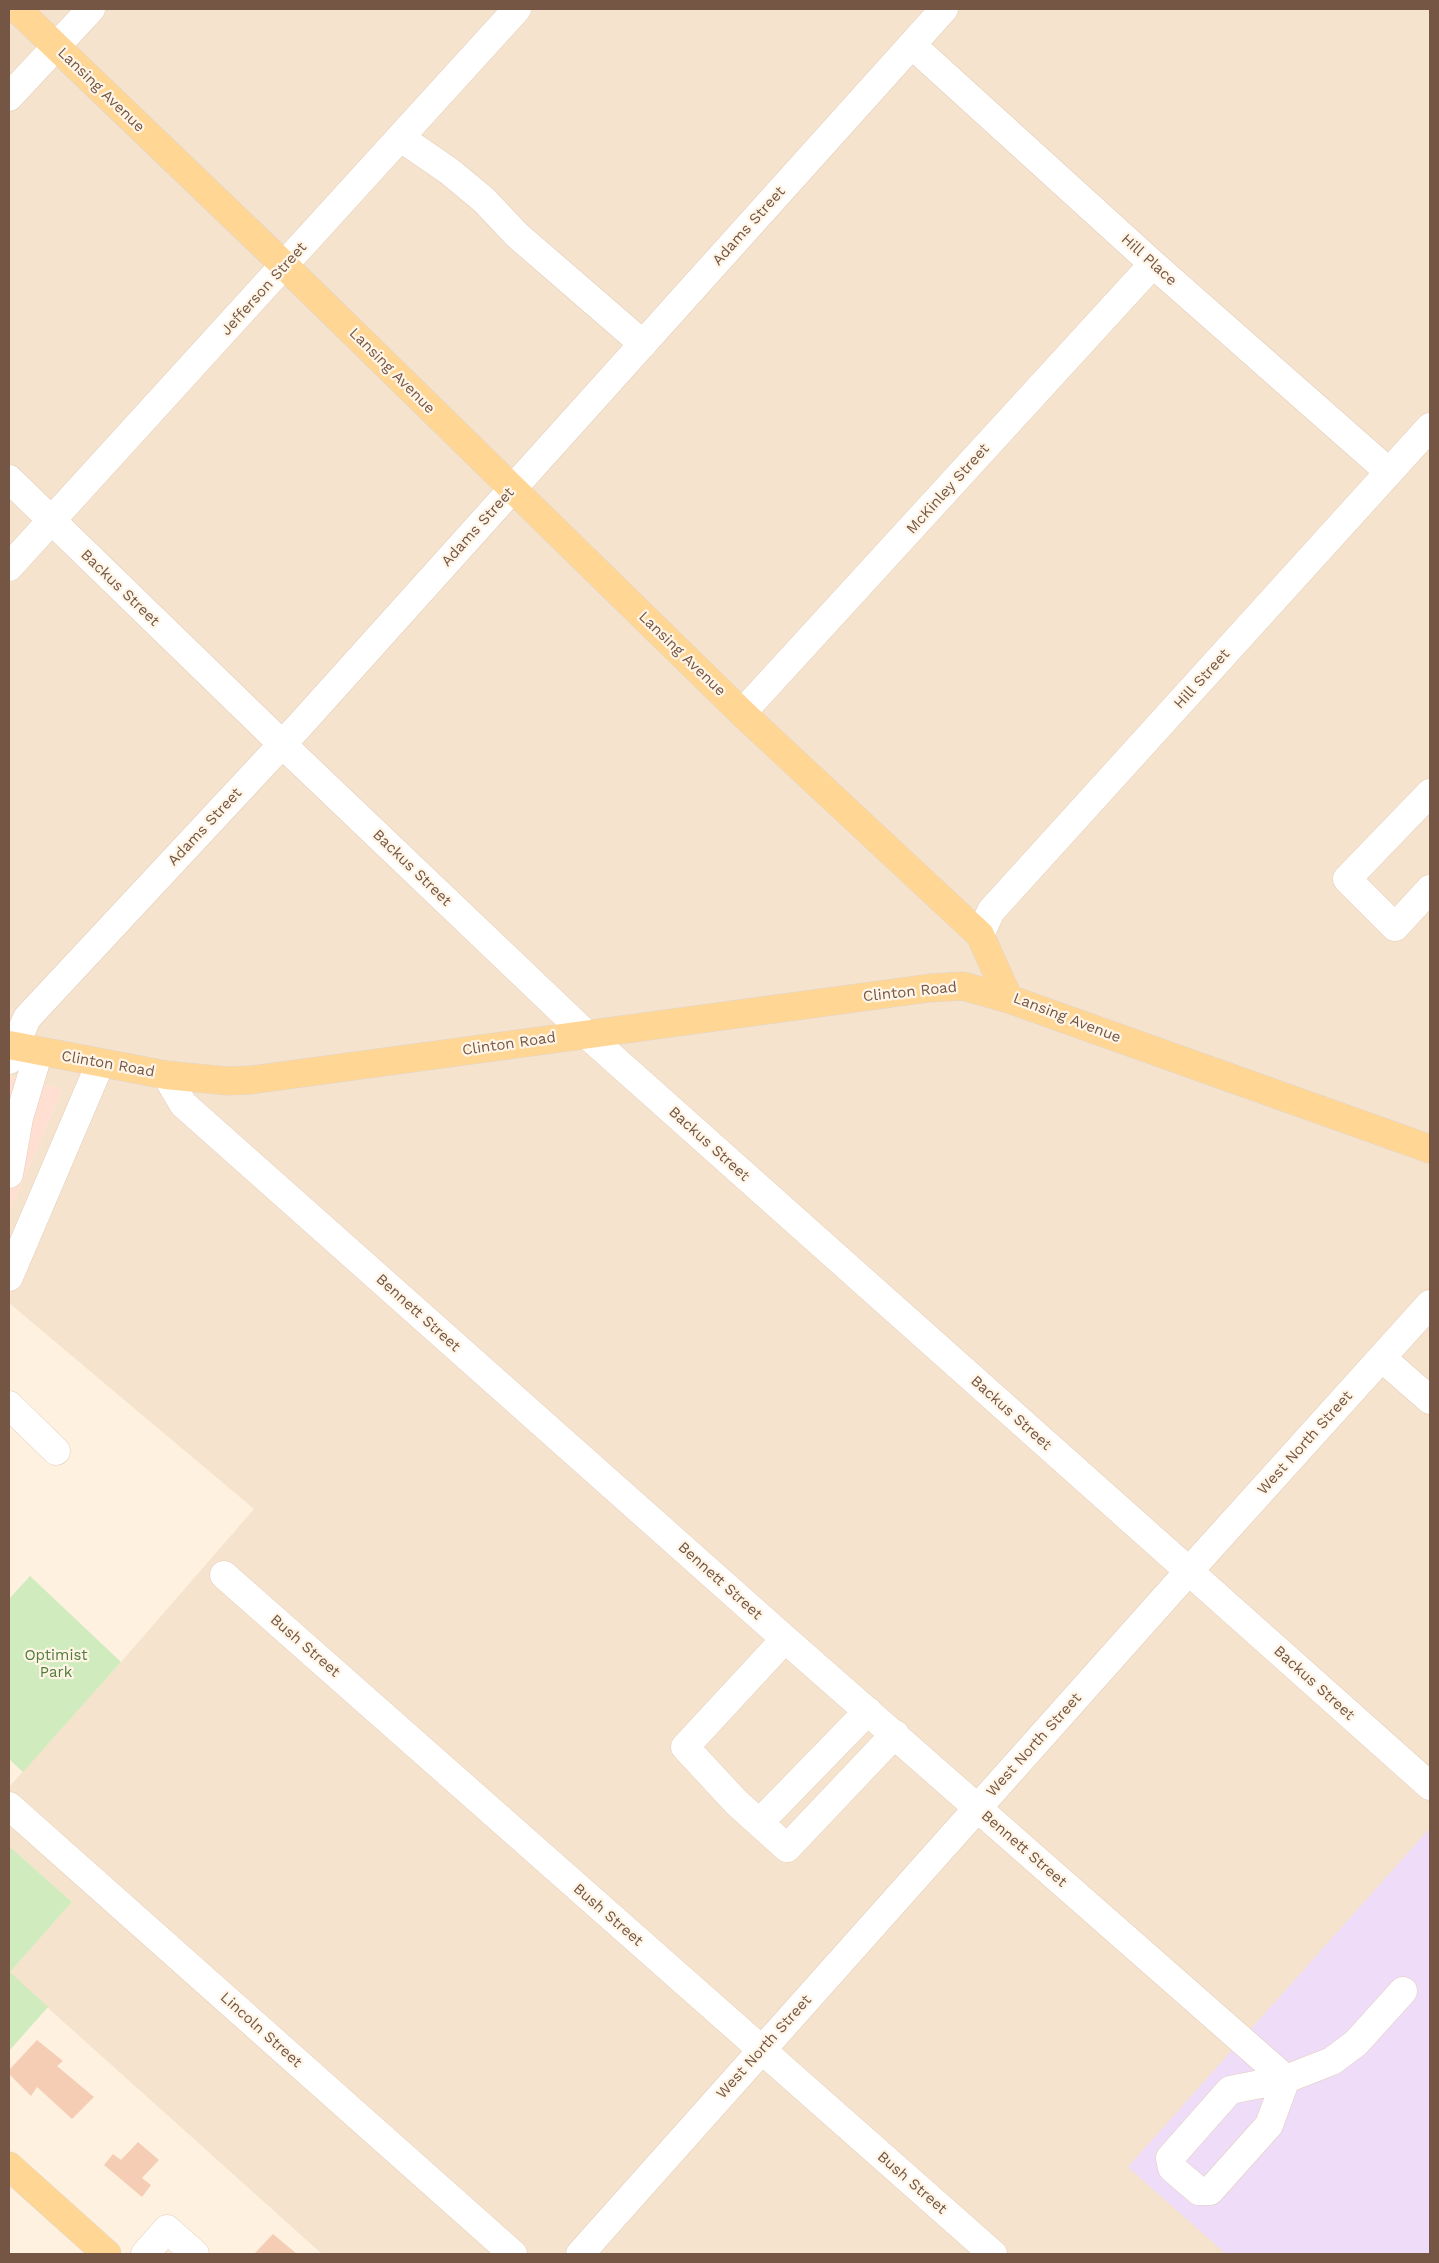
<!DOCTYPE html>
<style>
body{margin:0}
#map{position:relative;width:1439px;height:2263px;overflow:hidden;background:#fef1df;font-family:"Work Sans",sans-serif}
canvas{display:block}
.frame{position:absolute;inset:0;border:10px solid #755645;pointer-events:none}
</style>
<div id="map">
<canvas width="1439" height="2263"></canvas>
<div class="frame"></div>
</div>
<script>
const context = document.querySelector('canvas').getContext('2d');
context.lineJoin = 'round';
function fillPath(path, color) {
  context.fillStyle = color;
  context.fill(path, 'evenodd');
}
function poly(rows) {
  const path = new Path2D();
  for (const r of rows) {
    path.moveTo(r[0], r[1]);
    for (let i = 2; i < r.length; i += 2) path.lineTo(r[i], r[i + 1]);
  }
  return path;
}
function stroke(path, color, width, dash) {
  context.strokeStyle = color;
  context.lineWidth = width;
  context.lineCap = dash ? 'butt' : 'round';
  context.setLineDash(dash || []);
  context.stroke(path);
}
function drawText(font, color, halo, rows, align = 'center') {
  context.font = font + ' "Work Sans",sans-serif';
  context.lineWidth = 4.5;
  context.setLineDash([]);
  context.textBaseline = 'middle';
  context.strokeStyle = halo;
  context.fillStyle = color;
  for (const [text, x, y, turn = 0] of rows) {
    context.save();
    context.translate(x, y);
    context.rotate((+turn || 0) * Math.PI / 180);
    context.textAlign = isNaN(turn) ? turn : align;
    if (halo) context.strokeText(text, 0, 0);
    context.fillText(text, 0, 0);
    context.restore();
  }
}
fillPath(poly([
 [9,9,1430,9,1430,2254,322,2254,9,1973,72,1902,9,1846,9,1787,121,1662,254,1509,9,1303,9,1212,63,1089,9,1076]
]), '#f6e3cd');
fillPath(poly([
 [9,1076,63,1089,9,1212]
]), '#ffdfd1');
fillPath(poly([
 [1430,1828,1430,2254,1226,2254,1128,2167]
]), '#eedcf9');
fillPath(poly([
 [30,1576,121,1662,23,1772,9,1759,9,1599],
 [9,1846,72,1902,10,1972,48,2007,9,2051]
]), '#d0ebbd');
fillPath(poly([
 [37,2040,63,2061,57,2066,94,2097,72,2119,37,2087,31,2096,9,2074,9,2070],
 [138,2142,159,2160,142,2178,151,2185,142,2197,104,2165,113,2154,121,2160],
 [273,2234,297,2254,254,2254]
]), '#f5cdb5');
const minor = poly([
 [912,45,1153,264,1389,472],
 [9,97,91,9],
 [401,138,449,171,484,200,517,235,643,344],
 [9,479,282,744,585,1033,1430,1786],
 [9,567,517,9],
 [742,713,1153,264],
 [1430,793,1347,879,1395,927,1430,889],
 [980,935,991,911,1430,427],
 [9,1060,27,1018,301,724,944,9],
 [166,1075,183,1104,785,1639,1286,2079],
 [9,1174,19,1118,39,1051],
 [9,1277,100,1064],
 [1382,1358,1430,1400],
 [9,1405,56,1451],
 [224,1575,993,2254],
 [785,1639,685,1747,736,1802,787,1848,895,1734],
 [9,1806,513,2254],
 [760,1822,868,1711],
 [1286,2079,1269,2125,1210,2191,1199,2191,1172,2168,1170,2158,1230,2090,1286,2079,1332,2061,1356,2043,1403,1991],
 [145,2254,167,2229,195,2254],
 [580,2254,1171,1591,1430,1304]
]);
const major = poly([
 [17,9,285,266,742,713,980,935,1009,999],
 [9,1045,166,1075,228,1081,251,1080,930,988,963,986,1009,999,1430,1149],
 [9,2166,107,2254]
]);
stroke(minor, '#e2cdba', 29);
stroke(major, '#ded6d2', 29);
stroke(minor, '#fff', 28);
stroke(major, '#ffd694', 28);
drawText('15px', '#755645', '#fff5e6', [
 ["Lansing Avenue",101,90,44],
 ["Adams Street",749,226,-48],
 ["Hill Place",1149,260,42],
 ["Jefferson Street",264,289,-48],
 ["Lansing Avenue",392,371,45],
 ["McKinley Street",948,489,-48],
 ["Adams Street",478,527,-48],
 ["Backus Street",120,588,44],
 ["Lansing Avenue",682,654,44],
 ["Hill Street",1202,679,-48],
 ["Adams Street",205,827,-47],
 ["Backus Street",412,868,44],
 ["Clinton Road",910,992,-6],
 ["Lansing Avenue",1067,1018,21],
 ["Clinton Road",509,1044,-8],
 ["Clinton Road",108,1064,10],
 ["Backus Street",709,1144,42],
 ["Bennett Street",418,1313,42],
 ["Backus Street",1011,1413,42],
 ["West North Street",1305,1443,-48],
 ["Bennett Street",720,1581,42],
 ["Bush Street",305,1646,41],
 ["Backus Street",1314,1683,42],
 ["West North Street",1034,1745,-48],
 ["Bennett Street",1024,1849,41],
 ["Bush Street",608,1915,41],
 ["Lincoln Street",261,2030,42],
 ["West North Street",764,2047,-48],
 ["Bush Street",912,2183,41]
]);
drawText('15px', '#507c3c', '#fff5e6', [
 ["Optimist",56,1656],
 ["Park",56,1673]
]);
</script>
